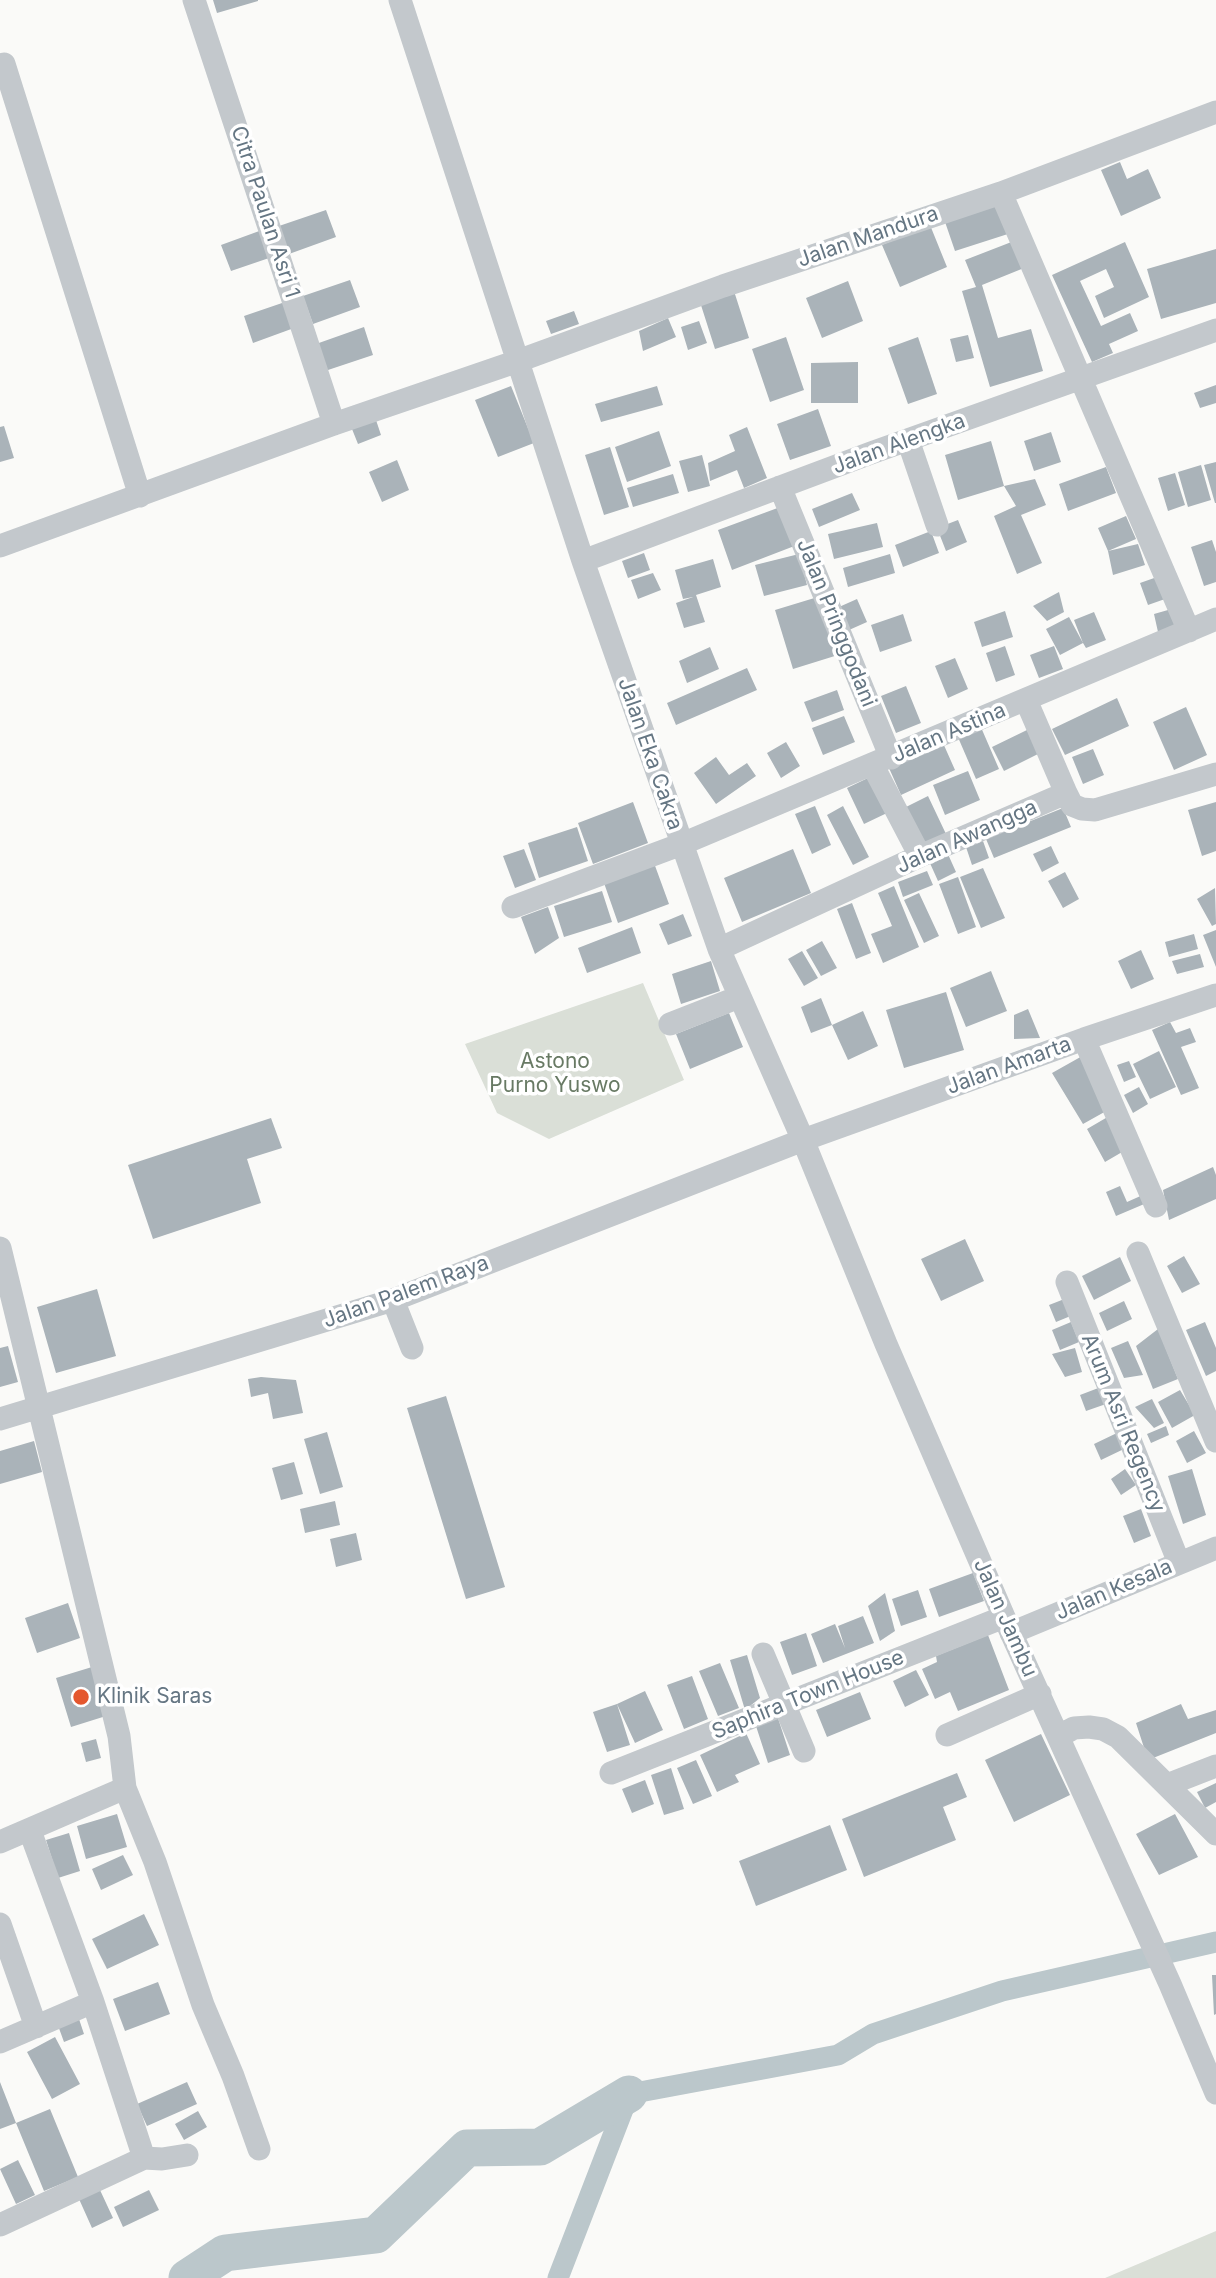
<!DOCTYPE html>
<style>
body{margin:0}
canvas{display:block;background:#fafaf8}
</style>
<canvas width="1216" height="2278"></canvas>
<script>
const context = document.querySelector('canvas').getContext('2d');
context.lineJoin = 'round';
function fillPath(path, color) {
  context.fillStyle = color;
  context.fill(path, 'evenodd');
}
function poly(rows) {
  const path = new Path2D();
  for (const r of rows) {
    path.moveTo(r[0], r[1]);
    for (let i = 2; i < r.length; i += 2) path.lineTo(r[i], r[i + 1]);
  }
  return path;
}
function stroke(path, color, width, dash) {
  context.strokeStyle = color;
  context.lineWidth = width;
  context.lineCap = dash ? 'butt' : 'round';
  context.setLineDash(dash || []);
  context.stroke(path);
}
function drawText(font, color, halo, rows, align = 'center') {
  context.font = font + ' Inter,sans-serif';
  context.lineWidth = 7;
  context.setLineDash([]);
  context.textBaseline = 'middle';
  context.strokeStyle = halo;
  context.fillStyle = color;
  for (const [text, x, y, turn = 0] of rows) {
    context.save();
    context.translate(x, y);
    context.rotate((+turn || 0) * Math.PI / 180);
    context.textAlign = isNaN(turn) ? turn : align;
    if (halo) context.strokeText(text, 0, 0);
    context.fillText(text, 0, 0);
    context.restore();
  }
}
fillPath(poly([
 [643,983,684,1080,549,1139,497,1113,465,1044],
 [1216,2231,1216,2278,1105,2278]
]), '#dadfd7');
stroke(poly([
 [558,2278,629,2094,838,2055,873,2034,1002,1991,1216,1942]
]), '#bbc7cb', 21);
stroke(poly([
 [187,2278,225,2253,376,2235,467,2148,540,2147,629,2094]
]), '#bbc7cb', 37);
fillPath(poly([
 [213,0,258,0,258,1,217,13],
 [1120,162,1127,179,1148,169,1161,198,1121,216,1101,170],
 [1000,200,1011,233,955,251,944,219],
 [326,210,336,237,289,254,279,226],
 [930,225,947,267,900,287,882,245],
 [262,230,272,257,231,271,221,245],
 [1014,241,1024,268,982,285,998,338,1031,329,1043,371,990,387,962,291,976,287,965,260],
 [1125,242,1149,297,1104,318,1095,296,1114,287,1106,269,1080,281,1101,326,1130,313,1138,331,1109,344,1113,353,1092,362,1052,275],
 [1216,249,1216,303,1161,319,1147,269],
 [350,280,360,307,313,324,303,296],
 [848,281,863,321,822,338,806,298],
 [734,291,749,338,715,349,700,302],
 [285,302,294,328,253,343,244,316],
 [574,311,579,324,551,334,546,321],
 [668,318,676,337,643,351,639,331],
 [699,321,707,343,688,350,681,327],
 [364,327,373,355,325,371,316,344],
 [968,335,974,358,956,362,950,339],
 [786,337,804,390,770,402,752,349],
 [918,337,937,394,908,404,888,348],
 [858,362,858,403,811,403,811,363],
 [1216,385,1216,403,1200,408,1194,393],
 [511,386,534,443,498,457,475,400],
 [657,386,663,405,601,422,595,404],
 [818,409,831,446,790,460,777,424],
 [376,420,381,435,358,444,352,429],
 [4,426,14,458,0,462,0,427],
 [747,427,767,478,744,488,737,470,710,481,708,463,735,451,729,435],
 [659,431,671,466,627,482,615,447],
 [1051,432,1061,462,1034,471,1024,441],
 [991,441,1004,486,958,500,945,455],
 [610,447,629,507,604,515,585,455],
 [702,455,710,486,688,492,679,461],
 [397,460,409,490,382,502,369,472],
 [1216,462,1216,503,1215,503,1204,465],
 [1201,465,1211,500,1188,507,1178,472],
 [1106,467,1116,493,1068,511,1059,484],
 [1175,473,1185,505,1168,511,1158,478],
 [673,474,679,493,633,507,627,488],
 [1035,479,1046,505,1021,515,1042,563,1017,574,994,516,1016,506,1004,486],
 [852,493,860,510,819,527,812,509],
 [783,506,797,545,732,570,718,530],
 [1126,516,1136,539,1108,551,1098,528],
 [958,520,967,542,946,551,937,528],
 [877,523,883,547,834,559,828,534],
 [931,531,939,553,903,567,895,545],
 [1212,540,1216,552,1216,582,1204,586,1191,547],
 [1138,544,1145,565,1113,575,1108,551],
 [644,553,650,570,628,578,622,561],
 [799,554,807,585,764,596,755,565],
 [890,554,895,573,848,587,843,568],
 [713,559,721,587,696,595,705,622,684,628,676,603,693,597,683,599,675,570],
 [653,573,661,590,638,599,631,580],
 [1157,577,1165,599,1148,605,1140,583],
 [1059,592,1064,612,1047,621,1033,606],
 [821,596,838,655,793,669,775,610],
 [857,599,867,622,849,630,839,607],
 [1175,608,1180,626,1158,632,1154,614],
 [1005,611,1013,637,982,647,974,622],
 [1094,612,1106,640,1086,648,1083,643,1060,655,1046,629,1069,617,1083,643,1074,620],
 [903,614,912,641,880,652,871,625],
 [1005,646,1015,675,996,682,986,653],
 [1054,646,1063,669,1039,678,1030,655],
 [710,647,719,669,687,683,679,661],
 [955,658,968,689,948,698,935,666],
 [747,668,757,690,676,725,667,703],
 [906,686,921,723,896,733,881,696],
 [837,690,844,710,812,722,804,702],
 [1117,698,1129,726,1065,755,1052,729],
 [1186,707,1207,755,1174,770,1153,722],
 [844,716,855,742,823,755,812,728],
 [980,725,999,769,976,779,957,735],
 [1027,730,1038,754,1004,771,992,747],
 [786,742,800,766,781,778,767,753],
 [943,743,955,770,901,795,889,768],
 [1093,749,1104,775,1083,784,1072,757],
 [716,757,729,775,747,763,756,776,716,804,694,773],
 [968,771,980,800,945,815,933,785],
 [870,777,887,813,864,824,847,788],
 [928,796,946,834,921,846,904,808],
 [633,802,648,843,593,864,578,823],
 [1216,802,1216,851,1202,856,1188,810],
 [815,806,831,845,812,854,795,814],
 [843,806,869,857,853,865,827,815],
 [1063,808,1071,827,994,858,986,839],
 [577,827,588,861,539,878,528,843],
 [983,841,989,858,972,865,966,847],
 [1051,846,1059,863,1042,872,1033,854],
 [524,849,536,880,515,888,503,856],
 [793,849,811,893,742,922,724,878],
 [947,852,956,872,938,881,929,861],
 [654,863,669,904,618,923,604,883],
 [983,868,1005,918,981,928,960,877],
 [927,871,933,885,903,897,898,882],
 [1065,872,1079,899,1063,908,1048,881],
 [958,877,976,927,958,934,939,884],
 [894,886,919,947,883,963,871,934,892,926,878,893],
 [1215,888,1216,924,1212,926,1197,899],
 [602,891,612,922,564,937,554,906],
 [919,893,939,936,924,943,904,900],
 [852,903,871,953,856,959,837,909],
 [548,907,559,938,535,954,521,917],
 [683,914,692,936,668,945,659,924],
 [632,927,641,953,587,973,578,948],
 [1216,930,1216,967,1203,935],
 [1194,934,1198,949,1169,957,1165,942],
 [822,941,837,968,821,976,806,950],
 [1141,950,1154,979,1131,989,1118,961],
 [802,951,818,978,804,986,788,959],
 [1200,954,1204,967,1177,974,1172,961],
 [711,961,720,991,681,1004,672,974],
 [991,971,1007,1011,966,1027,950,988],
 [946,992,964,1050,904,1068,886,1010],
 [821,998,832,1025,863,1011,878,1046,848,1060,832,1025,811,1033,801,1007],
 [1028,1009,1040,1038,1014,1039,1014,1015],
 [729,1013,743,1047,690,1069,676,1034],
 [1170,1022,1176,1033,1190,1028,1196,1042,1181,1047,1199,1088,1181,1095,1152,1030],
 [1159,1051,1176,1087,1150,1099,1133,1064],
 [1084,1055,1108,1110,1083,1124,1052,1073],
 [1129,1061,1136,1077,1124,1082,1117,1065],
 [1139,1087,1148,1104,1133,1113,1124,1095],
 [1111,1115,1129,1148,1105,1162,1087,1129],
 [271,1118,282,1148,247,1159,261,1203,153,1239,128,1165],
 [1213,1167,1216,1175,1216,1199,1169,1220,1163,1190],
 [1120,1186,1127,1202,1145,1194,1149,1202,1116,1216,1106,1192],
 [965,1239,984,1281,941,1301,921,1259],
 [1184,1256,1200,1284,1182,1293,1167,1266],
 [1120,1257,1131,1281,1094,1300,1082,1276],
 [97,1289,116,1356,56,1373,37,1307],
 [1067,1298,1073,1315,1056,1322,1049,1305],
 [1124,1301,1132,1319,1107,1331,1099,1313],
 [1071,1322,1079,1342,1060,1350,1052,1330],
 [1205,1322,1216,1348,1216,1371,1206,1376,1186,1330],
 [1158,1329,1178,1379,1153,1389,1136,1346],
 [1128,1341,1143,1375,1124,1378,1111,1348],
 [8,1346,18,1382,0,1387,0,1348],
 [1075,1348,1082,1372,1065,1377,1052,1354],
 [261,1377,296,1380,303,1413,273,1419,268,1393,251,1397,248,1379],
 [1101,1387,1106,1404,1086,1411,1080,1395],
 [1180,1390,1195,1415,1172,1428,1158,1402],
 [446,1396,505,1587,466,1599,407,1408],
 [1152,1399,1164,1423,1154,1428,1135,1407],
 [1166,1426,1169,1435,1151,1443,1147,1434],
 [1194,1431,1206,1453,1187,1463,1176,1441],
 [327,1432,343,1487,320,1494,304,1439],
 [1119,1432,1126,1448,1101,1460,1094,1444],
 [34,1441,42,1472,0,1484,0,1451],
 [294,1462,303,1494,281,1500,272,1468],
 [1125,1469,1136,1485,1121,1495,1111,1479],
 [1192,1469,1206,1515,1183,1524,1168,1476],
 [335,1501,340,1525,305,1533,300,1509],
 [1141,1509,1151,1536,1134,1543,1123,1516],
 [356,1533,362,1560,336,1567,330,1539],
 [973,1573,984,1601,939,1617,929,1589],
 [918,1590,927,1617,901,1626,892,1599],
 [885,1593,895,1631,880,1641,868,1606],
 [68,1603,80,1638,37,1653,25,1618],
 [863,1616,874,1643,823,1663,811,1634,835,1624,845,1648,838,1626],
 [806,1633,817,1666,792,1675,780,1642],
 [988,1635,1009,1690,958,1711,950,1692,935,1699,922,1669,937,1662,936,1656],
 [747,1655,760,1698,745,1710,730,1660],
 [720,1663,739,1708,718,1716,699,1671],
 [92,1667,106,1716,71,1727,56,1678],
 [916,1670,929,1695,905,1707,893,1681],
 [692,1676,708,1719,684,1729,667,1685],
 [645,1691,663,1730,635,1743,617,1704],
 [860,1692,871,1719,827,1737,816,1710],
 [617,1704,630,1745,607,1752,593,1712],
 [1181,1704,1188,1719,1216,1710,1216,1733,1148,1760,1136,1723],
 [777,1715,790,1755,768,1763,755,1723],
 [746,1733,760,1764,735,1775,739,1782,717,1792,700,1755],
 [1041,1734,1070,1795,1014,1822,985,1760],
 [96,1739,101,1758,86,1762,81,1743],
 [696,1760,712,1796,693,1804,677,1768],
 [671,1768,684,1809,664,1815,651,1775],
 [957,1773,967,1797,943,1807,956,1840,864,1877,842,1819],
 [645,1780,654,1804,632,1813,622,1789],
 [1216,1783,1216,1802,1205,1808,1197,1792],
 [117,1814,127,1847,86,1859,77,1826],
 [1175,1814,1198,1857,1159,1875,1136,1834],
 [830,1825,847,1870,756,1906,739,1861],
 [69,1833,80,1871,58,1878,46,1840],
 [123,1855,133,1875,101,1890,92,1869],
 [144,1914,159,1945,107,1969,92,1939],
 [1212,1975,1216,1975,1216,2014,1214,2015],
 [158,1982,170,2014,125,2031,113,1999],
 [77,2013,84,2034,64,2042,56,2020],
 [55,2037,80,2084,52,2099,27,2052],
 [0,2082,16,2123,0,2129],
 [187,2082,197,2104,147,2126,137,2104],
 [50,2109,78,2177,44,2191,16,2123],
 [198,2111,207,2127,184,2140,175,2124],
 [18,2160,35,2195,16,2204,0,2169],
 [100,2190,113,2218,92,2228,79,2199],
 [149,2190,159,2210,123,2227,114,2207]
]), '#aab3b9');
stroke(poly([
 [194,0,334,424],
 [400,0,583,561,719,949,803,1140,886,1344,1004,1617,1170,1984,1216,2093],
 [4,64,140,496],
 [1001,193,1189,631],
 [908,440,937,525],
 [780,487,891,758],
 [0,546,334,424,518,361,723,286,1001,193,1216,112],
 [583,561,871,453,1216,330],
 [1026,700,1066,793],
 [873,766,920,856],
 [513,907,682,844,1216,619],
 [719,949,920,856,1066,793,1072,805,1082,809,1095,810,1216,774],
 [670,1024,739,997],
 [1084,1039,1156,1206],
 [0,1248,119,1736,125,1788,0,1842],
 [1138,1253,1216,1441],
 [1067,1282,1179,1563],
 [393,1300,412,1348],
 [0,1419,393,1300,803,1140,1084,1039,1216,995],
 [1011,1633,1216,1548],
 [763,1654,804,1751],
 [947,1735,1040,1694],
 [1059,1736,1074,1728,1089,1727,1103,1729,1118,1737,1216,1834],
 [611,1773,1004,1617],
 [1167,1785,1216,1766],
 [125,1788,155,1862,203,2005,233,2076,259,2149],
 [0,1924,36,2027],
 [0,2042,93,2002],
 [144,2158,162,2159,187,2155],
 [0,2225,144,2158,93,2002,30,1831]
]), '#c3c8cc', 23);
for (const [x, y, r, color] of [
 [81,1697,9,"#e4572e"]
]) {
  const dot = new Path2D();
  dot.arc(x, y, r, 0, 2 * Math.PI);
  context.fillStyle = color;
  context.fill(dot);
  stroke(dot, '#fff', 2.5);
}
drawText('21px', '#657683', '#fff', [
 ["Citra Paulan Asri 1",265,212,72],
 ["Jalan Mandura",868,237,-19],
 ["Jalan Alengka",899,444,-20],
 ["Jalan Pringgodani",836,623,68],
 ["Jalan Astina",949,733,-23],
 ["Jalan Eka Cakra",650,754,71],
 ["Jalan Awangga",967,837,-24],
 ["Jalan Amarta",1009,1066,-20],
 ["Jalan Palem Raya",406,1292,-20],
 ["Arum Asri Regency",1123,1423,68],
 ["Jalan Kesala",1114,1590,-23],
 ["Jalan Jambu",1005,1618,66],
 ["Saphira Town House",808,1695,-22]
]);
drawText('21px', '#687a64', '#fff', [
 ["Astono",555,1062],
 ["Purno Yuswo",555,1086]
]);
drawText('21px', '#657683', '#fff', [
 ["Klinik Saras",97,1697]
], 'left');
</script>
